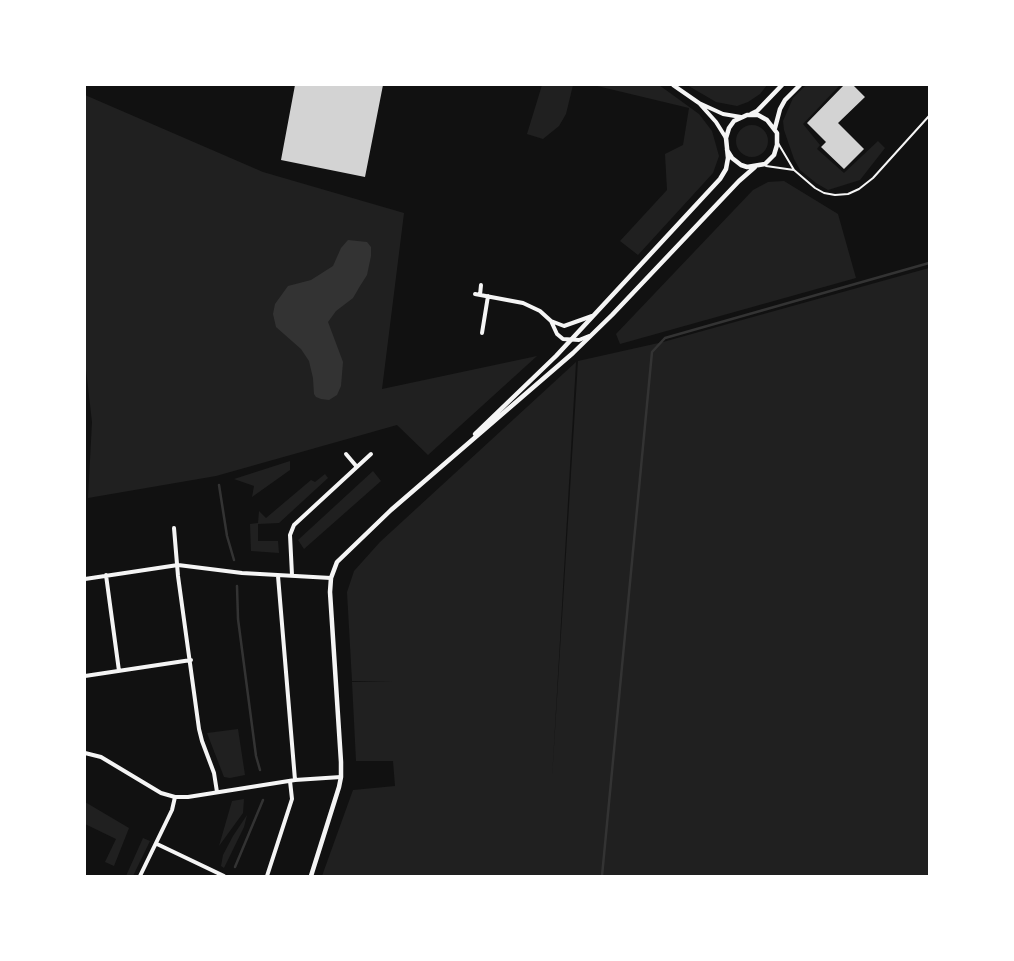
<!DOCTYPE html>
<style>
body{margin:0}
#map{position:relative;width:1014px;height:961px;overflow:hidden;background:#111;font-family:"Source Sans 3",sans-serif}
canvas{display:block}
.frame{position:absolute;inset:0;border:86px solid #fff;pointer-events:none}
</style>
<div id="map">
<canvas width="1014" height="961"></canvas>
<div class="frame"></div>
</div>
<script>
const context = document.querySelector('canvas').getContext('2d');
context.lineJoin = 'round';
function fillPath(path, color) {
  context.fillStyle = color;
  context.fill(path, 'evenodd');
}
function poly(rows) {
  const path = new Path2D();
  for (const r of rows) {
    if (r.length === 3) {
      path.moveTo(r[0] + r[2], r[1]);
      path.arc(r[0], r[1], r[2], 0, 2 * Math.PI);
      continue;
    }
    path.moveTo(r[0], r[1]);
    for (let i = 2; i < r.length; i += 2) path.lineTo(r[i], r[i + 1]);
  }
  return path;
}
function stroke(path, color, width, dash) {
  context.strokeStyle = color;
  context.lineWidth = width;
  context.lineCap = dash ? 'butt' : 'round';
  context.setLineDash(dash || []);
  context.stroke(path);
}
fillPath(poly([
 [542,85,573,85,566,114,559,126,543,139,527,134],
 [593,85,659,85,699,114,712,131,719,156,713,173,638,255,620,241,667,190,665,154,683,145,689,108],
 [687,85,728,85,730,86,767,85,760,94,748,102,737,106,716,102],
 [806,85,840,85,803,124,820,145,817,149,844,173,878,141,885,148,860,180,828,190,816,183,800,170,794,159,784,130,783,121,793,98],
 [85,95,263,172,404,213,382,389,537,356,428,455,397,425,216,476,88,498,92,422,85,361],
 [752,141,16],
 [784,181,838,214,856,278,620,344,616,334,753,190,768,182],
 [929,268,929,876,322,876,353,790,395,786,393,761,356,761,352,682,393,681,352,681,347,592,354,571,380,542,576,362,552,779,578,361,663,342],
 [290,461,290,470,252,497,254,486,234,479],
 [373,471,381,481,304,549,298,540],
 [325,474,328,478,279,523,258,524,258,541,278,541,279,553,251,551,250,524,258,523,259,511,266,518,311,480,315,482],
 [238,729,245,775,230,778,224,777,207,733],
 [244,799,243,813,219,846,232,801],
 [85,802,129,828,114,866,105,862,116,839,85,824],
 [247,815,244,827,224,868,221,866,223,855,233,836],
 [143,838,150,841,133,876,126,876]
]), '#202020');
fillPath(poly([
 [348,240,367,242,371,247,371,256,367,275,360,286,353,298,336,311,328,322,343,362,341,386,337,395,329,400,321,399,316,397,314,394,313,378,309,361,301,349,276,327,273,314,275,304,288,286,311,280,333,266,341,248]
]), '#333');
stroke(poly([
 [219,485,227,536,234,560],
 [237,586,238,619,256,756,260,770],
 [235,867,263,800],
 [602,876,652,352,665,338,929,263]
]), '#333', 2.5);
fillPath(poly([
 [295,85,383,85,365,177,281,160],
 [844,85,853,85,865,97,838,123,864,149,844,169,821,147,826,142,807,123]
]), '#d3d3d3');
stroke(poly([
 [766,166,794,170,778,143],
 [794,170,815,188,824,193,835,195,848,194,859,189,873,178,929,116]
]), '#f5f5f5', 2);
stroke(poly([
 [673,85,699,103],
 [726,138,716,122,699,103,723,114,741,117],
 [475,294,523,303,540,311,551,321],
 [480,295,481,285],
 [482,333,488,296],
 [589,336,579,340,563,339,557,334,551,321,564,326,592,316],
 [346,454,357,467],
 [174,528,178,576,199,729,202,741,214,773,217,792],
 [106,575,119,671],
 [292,575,290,535,294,525,371,454],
 [278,576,295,780],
 [85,579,178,565,242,573,331,578],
 [85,676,191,660],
 [85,753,101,757,161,793,175,797,188,797,295,780,341,777],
 [157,844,224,876],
 [140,876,172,810,175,797],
 [267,876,292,799,290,781]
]), '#f5f5f5', 4);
stroke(poly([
 [751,114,757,111,782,85],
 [775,128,780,109,785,100,800,85],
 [475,434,556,356,720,179,726,169,728,158,726,138,729,128,734,121,747,115,758,115,767,120,777,133,777,145,774,155,765,164,747,167,741,165,732,158,727,150],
 [311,876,339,787,341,777,341,762,330,592,331,578,337,562,391,510,573,353,612,315,739,181,755,167]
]), '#f5f5f5', 4.5);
</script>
